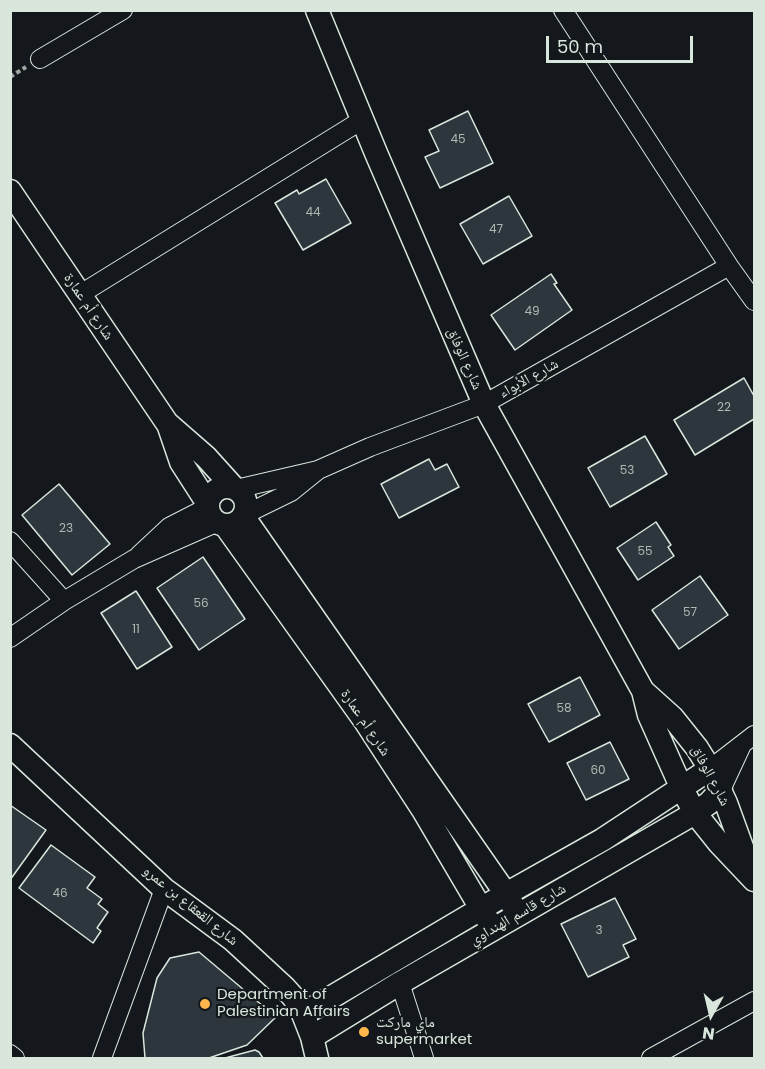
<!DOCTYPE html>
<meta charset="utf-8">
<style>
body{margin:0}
#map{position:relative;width:765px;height:1069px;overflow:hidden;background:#14181c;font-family:Poppins,sans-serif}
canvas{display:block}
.frame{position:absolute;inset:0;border:12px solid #d8e6dc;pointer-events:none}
.north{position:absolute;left:681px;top:985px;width:60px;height:60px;-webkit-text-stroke:4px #14181c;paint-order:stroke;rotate:188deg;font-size:16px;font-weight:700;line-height:24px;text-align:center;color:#d8e6dc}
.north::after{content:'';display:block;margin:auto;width:21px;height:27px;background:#d8e6dc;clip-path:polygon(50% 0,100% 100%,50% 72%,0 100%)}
.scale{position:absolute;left:546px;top:36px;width:147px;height:27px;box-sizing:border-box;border:3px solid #d8e6dc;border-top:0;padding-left:8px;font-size:18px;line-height:21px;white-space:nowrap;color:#d8e6dc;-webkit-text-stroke:4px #14181c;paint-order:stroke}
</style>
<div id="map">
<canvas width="765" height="1069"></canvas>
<div class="frame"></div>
<div class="north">N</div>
<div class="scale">50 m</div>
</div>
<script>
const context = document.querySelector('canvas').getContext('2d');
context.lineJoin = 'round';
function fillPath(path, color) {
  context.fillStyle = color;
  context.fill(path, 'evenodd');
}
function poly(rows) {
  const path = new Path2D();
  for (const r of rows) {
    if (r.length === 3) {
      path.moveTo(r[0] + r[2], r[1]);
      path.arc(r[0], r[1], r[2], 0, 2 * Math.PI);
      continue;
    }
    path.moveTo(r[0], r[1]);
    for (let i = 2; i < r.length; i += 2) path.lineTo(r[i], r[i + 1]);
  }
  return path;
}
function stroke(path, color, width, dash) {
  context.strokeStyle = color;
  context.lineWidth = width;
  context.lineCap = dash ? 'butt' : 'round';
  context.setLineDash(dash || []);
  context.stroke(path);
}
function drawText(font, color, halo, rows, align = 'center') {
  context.font = font + ' Poppins,"Noto Naskh Arabic",sans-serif';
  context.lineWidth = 4.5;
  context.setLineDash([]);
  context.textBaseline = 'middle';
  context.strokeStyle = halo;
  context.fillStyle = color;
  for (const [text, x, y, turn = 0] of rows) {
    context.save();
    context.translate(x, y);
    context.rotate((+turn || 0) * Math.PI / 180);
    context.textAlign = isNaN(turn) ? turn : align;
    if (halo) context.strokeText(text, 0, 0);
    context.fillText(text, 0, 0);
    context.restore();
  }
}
const building = poly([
 [468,111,493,163,440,188,425,157,439,151,429,130,468,111],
 [326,179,351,223,303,250,275,203,297,190,299,194,326,179],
 [509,196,532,236,483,264,460,224,509,196],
 [551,274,557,283,554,284,572,310,515,350,491,315,551,274],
 [744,378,754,396,754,419,695,455,674,420,744,378],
 [645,436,667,474,610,507,588,468,645,436],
 [429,459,435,470,447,464,459,487,399,518,381,484,429,459],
 [59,484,110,544,72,575,22,515,59,484],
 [656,522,671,545,668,547,674,556,638,580,617,548,656,522],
 [203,557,245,619,199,650,157,588,203,557],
 [700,576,728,615,679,649,652,610,700,576],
 [136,591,172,647,137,669,101,613,136,591],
 [580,677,600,715,549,742,528,704,580,677],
 [610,742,629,779,586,800,567,763,610,742],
 [10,805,46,830,10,880,10,805],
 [51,845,95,877,87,888,102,899,98,904,108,912,97,928,101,931,93,943,19,888,51,845],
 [615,898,636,939,623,945,629,957,588,977,561,924,615,898],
 [199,952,276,1017,247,1045,209,1058,145,1058,143,1033,157,978,170,958,199,952],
 [255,1050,259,1052,263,1058,225,1058,255,1050]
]);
fillPath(building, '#2c363c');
stroke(building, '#d8e6dc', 1.5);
const minor = poly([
 [563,10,729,266,754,301],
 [40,59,123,10],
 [79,295,362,120],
 [236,489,318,470,370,447,484,404,729,266],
 [244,515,291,492,317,471],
 [10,541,64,601],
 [139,555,169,527,208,507],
 [10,638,64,601,134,559,218,522],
 [710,769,754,735],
 [721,790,741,747],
 [400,983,424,1058],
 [10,1054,15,1058],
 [102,1058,164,889],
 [651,1058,754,1001]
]);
const tertiary = poly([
 [317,10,376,153,484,404,643,691,649,715,682,789,695,813,719,843,754,880],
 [10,191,167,423,206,457,234,488],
 [168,424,181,462,208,504],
 [227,506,19],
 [243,516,506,894,518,914],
 [225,525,365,721,423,810,493,929],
 [643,691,673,718,697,748,710,769,726,803,750,869],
 [10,745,164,889,233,940,285,988,294,998,303,1014,312,1037,317,1058],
 [303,1014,506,894,602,840,710,769],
 [312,1037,400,983,695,813,709,803,721,790]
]);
stroke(minor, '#d8e6dc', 20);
stroke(tertiary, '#d8e6dc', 25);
stroke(poly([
 [10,77,26,67]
]), '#9da8a2', 4, [4.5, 3]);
stroke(minor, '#14181c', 18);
stroke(tertiary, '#14181c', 22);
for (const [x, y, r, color] of [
 [205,1004,6,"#ffb74d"],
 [364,1032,6,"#ffb74d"]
]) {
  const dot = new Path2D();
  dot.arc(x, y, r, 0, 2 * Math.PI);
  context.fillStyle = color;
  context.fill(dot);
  stroke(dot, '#14181c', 2);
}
drawText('12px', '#adbab4', null, [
 ["45",458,140],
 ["44",313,213],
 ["47",496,230],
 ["49",532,312],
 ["22",724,408],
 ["53",627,471],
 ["23",66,529],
 ["55",645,552],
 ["56",201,604],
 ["57",690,613],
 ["11",136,630],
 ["58",564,709],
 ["60",598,771],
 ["46",60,894],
 ["3",599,931]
]);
drawText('15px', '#d8e6dc', '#14181c', [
 ["شارع أم عمارة",88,307,56],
 ["شارع الوفاق",464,359,66],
 ["شارع الأبواء",529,379,-29],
 ["شارع أم عمارة",365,723,56],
 ["شارع الوفاق",710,776,62],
 ["شارع القعقاع بن عمرو",190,906,39],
 ["شارع قاسم الهنداوي",518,915,-30]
]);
drawText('15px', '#d8e6dc', '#14181c', [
 ["Department of",217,995],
 ["Palestinian Affairs",217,1012],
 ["ماي ماركت",376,1023],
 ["supermarket",376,1040]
], 'left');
</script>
